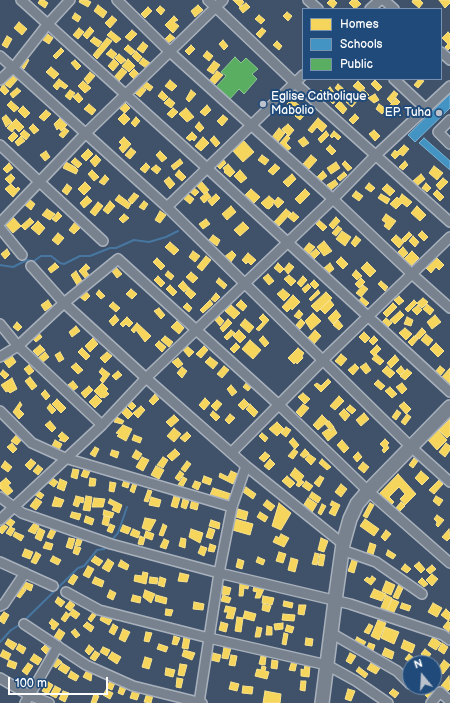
<!DOCTYPE html>
<style>
body{margin:0}
#map{position:relative;width:450px;height:703px;overflow:hidden;background:#3f526a;font-family:"Balsamiq Sans",sans-serif}
canvas{display:block}
.legend{position:absolute;left:302px;top:8px;width:140px;height:72px;box-sizing:border-box;background:#1f4a7a;border:1px solid #7992af;margin:0;padding:5px 7px;list-style:none;font-size:12px;color:#fff}
.legend li{display:flex;align-items:center;gap:8px;height:20px}
.legend b{width:20px;border:1px solid #7992af}
.north{position:absolute;left:402px;top:655px;width:40px;height:40px;box-sizing:border-box;background:#1f4a7a;border:1px solid #7992af;border-radius:50%;rotate:342deg;font-size:11px;font-weight:700;line-height:16px;text-align:center;color:#fff}
.north::after{content:'';display:block;margin:auto;width:14px;height:18px;background:#bcc2cb;clip-path:polygon(50% 0,100% 100%,50% 72%,0 100%)}
.scale{position:absolute;left:8px;top:677px;width:100px;height:18px;box-sizing:border-box;border:2px solid #fff;border-top:0;padding-left:5px;font-size:12px;line-height:14px;white-space:nowrap;color:#fff;-webkit-text-stroke:3px #1f4a7a;paint-order:stroke}
</style>
<div id="map">
<canvas width="450" height="703"></canvas>
<ul class="legend">
<li><b style="height:11px;background:#f6d55c"></b>Homes</li>
<li><b style="height:11px;background:#4393c3"></b>Schools</li>
<li><b style="height:11px;background:#5aae61"></b>Public</li>
</ul>
<div class="north">N</div>
<div class="scale">100 m</div>
</div>
<script>
const context = document.querySelector('canvas').getContext('2d');
context.lineJoin = 'round';
function fillPath(path, color) {
  context.fillStyle = color;
  context.fill(path, 'evenodd');
}
function poly(rows) {
  const path = new Path2D();
  for (const r of rows) {
    path.moveTo(r[0], r[1]);
    for (let i = 2; i < r.length; i += 2) path.lineTo(r[i], r[i + 1]);
  }
  return path;
}
function stroke(path, color, width, dash) {
  context.strokeStyle = color;
  context.lineWidth = width;
  context.lineCap = dash ? 'butt' : 'round';
  context.setLineDash(dash || []);
  context.stroke(path);
}
function drawText(font, color, halo, rows, align = 'center') {
  context.font = font + ' "Balsamiq Sans",sans-serif';
  context.lineWidth = 4;
  context.setLineDash([]);
  context.textBaseline = 'middle';
  context.strokeStyle = halo;
  context.fillStyle = color;
  for (const [text, x, y, turn = 0] of rows) {
    context.save();
    context.translate(x, y);
    context.rotate((+turn || 0) * Math.PI / 180);
    context.textAlign = isNaN(turn) ? turn : align;
    if (halo) context.strokeText(text, 0, 0);
    context.fillText(text, 0, 0);
    context.restore();
  }
}
const homes = poly([
 [40,0,44,0,48,3,45,8,38,3,40,0],
 [80,0,87,0,91,2,88,7,79,2,80,0],
 [233,0,242,0,244,2,240,7,233,0],
 [330,0,334,0,337,3,333,8,327,3,330,0],
 [352,0,357,0,361,4,355,9,349,3,352,0],
 [413,0,420,0,423,3,419,8,412,2,413,0],
 [439,0,450,0,450,3,445,8,439,0],
 [246,3,250,7,243,13,239,8,246,3],
 [98,5,107,12,103,18,94,11,98,5],
 [198,5,203,10,195,17,191,11,198,5],
 [160,6,165,10,161,15,156,10,160,6],
 [148,7,152,11,145,18,141,14,148,7],
 [287,12,292,16,288,21,283,16,287,12],
 [75,13,81,17,78,22,72,18,75,13],
 [259,15,265,20,261,24,255,19,259,15],
 [112,16,117,20,110,28,105,23,112,16],
 [174,16,178,20,174,22,179,26,173,33,165,25,174,16],
 [19,22,27,29,22,35,14,28,19,22],
 [90,27,94,31,87,39,83,35,90,27],
 [79,28,84,32,78,39,73,35,79,28],
 [262,28,266,31,260,38,256,34,262,28],
 [132,30,137,34,130,41,125,37,132,30],
 [111,31,121,39,116,43,107,35,111,31],
 [45,32,53,38,49,44,40,38,45,32],
 [448,32,450,34,450,48,448,50,445,47,448,44,442,38,448,32],
 [170,34,175,38,167,44,164,40,170,34],
 [7,36,12,39,7,48,2,45,7,36],
 [94,37,102,42,98,47,90,41,94,37],
 [107,38,112,41,97,59,93,55,107,38],
 [223,40,228,46,224,50,219,44,223,40],
 [277,41,282,46,279,50,273,45,277,41],
 [143,42,148,46,143,53,137,49,143,42],
 [128,45,135,51,131,55,124,49,128,45],
 [191,45,195,49,189,55,185,51,191,45],
 [61,48,64,51,56,59,53,56,61,48],
 [111,49,117,54,113,59,106,54,111,49],
 [136,51,142,57,138,62,132,56,136,51],
 [207,51,213,56,209,61,203,56,207,51],
 [119,54,126,60,121,64,115,58,119,54],
 [25,56,29,60,24,69,18,64,25,56],
 [143,58,150,63,146,68,139,63,143,58],
 [114,59,119,64,113,71,108,66,114,59],
 [128,59,135,66,129,72,122,66,128,59],
 [75,60,81,66,77,70,71,63,75,60],
 [214,61,220,65,213,74,207,70,214,61],
 [51,67,59,74,54,79,46,72,51,67],
 [122,68,127,72,119,81,114,77,122,68],
 [134,69,139,74,134,79,129,74,134,69],
 [217,71,223,75,214,85,209,81,217,71],
 [90,72,95,76,88,84,84,79,90,72],
 [11,73,18,79,10,88,3,83,11,73],
 [59,79,68,86,65,89,60,86,57,90,53,86,59,79],
 [419,79,424,81,418,88,414,85,419,79],
 [170,80,177,86,172,91,165,86,170,80],
 [375,80,382,87,378,91,371,84,375,80],
 [83,81,91,88,85,93,78,86,83,81],
 [145,81,153,87,150,91,142,86,145,81],
 [358,81,365,88,360,92,353,86,358,81],
 [3,84,9,91,5,95,0,90,3,84],
 [338,84,345,90,342,94,335,88,338,84],
 [141,86,146,90,140,97,135,93,141,86],
 [330,87,338,98,333,104,325,96,322,99,318,94,321,90,324,93,330,87],
 [17,88,21,91,13,98,10,94,17,88],
 [70,90,75,93,70,100,65,96,70,90],
 [191,90,196,94,189,102,186,99,191,90],
 [364,90,369,95,364,100,359,94,364,90],
 [162,91,168,97,164,101,158,96,162,91],
 [394,91,398,94,391,103,387,99,394,91],
 [78,93,83,99,79,103,73,97,78,93],
 [375,94,379,100,374,103,368,98,375,94],
 [351,96,357,101,352,107,346,102,351,96],
 [169,98,175,103,171,108,164,103,169,98],
 [396,98,400,102,390,112,387,109,396,98],
 [292,99,301,107,295,112,287,104,292,99],
 [11,101,19,108,14,112,7,105,11,101],
 [123,101,130,108,125,113,118,107,123,101],
 [340,101,347,109,343,114,335,106,340,101],
 [89,104,96,110,92,115,84,109,89,104],
 [379,104,386,109,382,114,376,109,379,104],
 [207,105,211,110,205,116,200,112,207,105],
 [23,106,30,113,25,118,18,111,23,106],
 [173,108,178,112,172,118,167,114,173,108],
 [186,108,194,117,187,122,179,114,186,108],
 [303,108,307,112,300,120,295,116,303,108],
 [46,110,51,114,44,121,39,117,46,110],
 [124,113,130,119,124,125,118,119,124,113],
 [355,114,359,118,353,124,349,120,355,114],
 [6,115,12,122,6,127,2,118,6,115],
 [223,115,228,119,222,126,217,121,223,115],
 [136,117,140,121,135,127,131,123,136,117],
 [60,118,67,125,61,131,59,128,57,130,54,124,60,118],
 [318,118,327,126,322,132,317,127,312,133,308,130,318,118],
 [16,119,24,127,19,132,15,128,12,132,7,128,16,119],
 [199,122,204,128,200,132,195,127,199,122],
 [33,124,39,130,34,134,29,128,33,124],
 [288,124,294,130,289,136,282,129,288,124],
 [65,128,69,131,63,138,59,135,65,128],
 [279,128,285,133,278,142,272,137,279,128],
 [24,130,30,135,26,140,20,134,24,130],
 [374,130,380,136,375,141,369,134,374,130],
 [326,131,329,135,321,143,318,139,326,131],
 [334,131,341,137,338,140,334,136,332,138,330,136,334,131],
 [14,132,18,136,12,142,8,138,14,132],
 [192,132,197,137,194,141,192,139,190,141,186,138,192,132],
 [287,135,290,138,286,143,291,148,287,151,279,144,287,135],
 [21,136,25,141,18,146,15,142,21,136],
 [214,136,220,143,216,147,210,140,214,136],
 [124,137,131,144,123,153,119,148,122,145,119,142,124,137],
 [203,137,209,143,201,151,195,146,203,137],
 [304,137,309,143,303,147,298,141,304,137],
 [243,140,254,152,243,162,232,150,243,140],
 [330,145,336,151,332,155,326,149,330,145],
 [404,145,409,149,403,156,400,154,395,159,391,155,395,150,397,152,404,145],
 [131,148,136,152,130,159,125,155,131,148],
 [88,149,93,154,86,161,81,156,88,149],
 [46,151,50,157,45,161,40,155,46,151],
 [160,151,167,158,162,162,156,155,160,151],
 [96,155,101,160,95,167,90,161,96,155],
 [262,155,269,160,265,165,258,160,262,155],
 [311,155,317,160,309,169,303,164,311,155],
 [75,158,82,164,78,168,71,162,75,158],
 [180,159,183,163,174,170,171,166,180,159],
 [223,159,226,163,220,169,216,165,223,159],
 [345,161,352,168,348,171,342,164,345,161],
 [405,161,408,165,403,170,399,167,405,161],
 [66,162,75,167,78,170,76,174,63,168,66,162],
 [336,162,340,168,331,174,327,168,336,162],
 [9,163,13,168,7,173,3,169,9,163],
 [146,163,150,167,145,173,140,169,146,163],
 [228,164,235,172,230,177,224,172,225,171,223,168,228,164],
 [275,164,280,168,273,175,268,171,275,164],
 [156,165,161,169,157,174,151,169,156,165],
 [434,166,443,173,437,180,429,173,434,166],
 [92,170,99,177,94,181,88,174,92,170],
 [179,170,186,177,182,181,175,175,179,170],
 [240,170,247,178,241,183,234,176,240,170],
 [323,171,327,176,321,181,317,177,323,171],
 [344,172,347,175,340,181,337,178,344,172],
 [11,174,15,178,10,184,5,179,11,174],
 [292,174,296,179,288,187,283,182,292,174],
 [421,174,425,179,417,186,413,181,421,174],
 [105,175,109,179,104,185,99,182,105,175],
 [169,177,175,184,170,189,164,181,169,177],
 [443,178,448,182,440,190,436,185,443,178],
 [335,180,338,184,331,190,327,185,335,180],
 [201,181,209,190,204,194,196,185,201,181],
 [85,182,91,188,84,195,78,189,85,182],
 [369,183,375,188,371,192,365,188,369,183],
 [426,183,431,188,427,192,422,188,426,183],
 [11,184,16,189,18,187,20,189,13,197,5,189,11,184],
 [67,184,72,188,67,195,62,191,67,184],
 [387,184,395,191,390,196,382,189,387,184],
 [193,187,199,192,195,196,189,191,193,187],
 [251,189,260,197,254,203,245,195,251,189],
 [305,189,310,194,300,204,295,199,305,189],
 [437,190,444,197,440,201,433,194,437,190],
 [356,191,363,196,359,201,352,196,356,191],
 [207,192,211,197,204,203,200,198,207,192],
 [134,193,139,196,132,204,128,200,134,193],
 [187,193,194,199,190,204,183,198,187,193],
 [216,194,220,198,212,206,208,201,216,194],
 [381,194,390,199,387,204,378,198,381,194],
 [402,194,412,202,407,207,402,203,396,209,390,204,397,197,399,199,402,194],
 [119,195,131,204,128,209,115,200,119,195],
 [87,196,92,201,84,208,80,203,87,196],
 [269,196,275,201,278,197,284,202,278,208,273,202,273,205,269,209,266,208,261,203,269,196],
 [28,198,35,204,31,210,24,204,28,198],
 [110,201,115,206,108,214,103,210,110,201],
 [144,201,148,204,144,210,139,207,144,201],
 [98,202,103,206,95,216,90,212,98,202],
 [231,206,236,212,227,220,222,214,231,206],
 [417,206,426,215,420,221,411,213,417,206],
 [47,209,55,214,50,220,42,215,47,209],
 [286,209,291,213,279,226,274,222,286,209],
 [160,211,166,215,160,223,155,220,160,211],
 [58,212,62,216,56,222,52,219,58,212],
 [293,212,299,217,294,222,288,217,293,212],
 [124,214,129,218,123,223,119,219,124,214],
 [386,214,396,221,389,230,384,226,386,223,382,220,386,214],
 [12,216,21,226,13,233,4,223,12,216],
 [336,217,340,221,333,229,329,225,336,217],
 [30,218,34,222,25,230,21,226,30,218],
 [206,219,210,224,203,229,199,224,206,219],
 [319,220,327,227,323,231,316,224,319,220],
 [38,221,45,228,39,235,31,228,38,221],
 [75,222,81,227,74,234,69,230,75,222],
 [243,222,249,228,240,236,234,230,243,222],
 [338,226,342,229,336,236,332,233,338,226],
 [342,231,351,237,345,246,336,239,342,231],
 [422,231,428,237,424,241,418,235,422,231],
 [409,232,412,235,405,242,402,239,409,232],
 [58,233,64,238,58,245,52,240,58,233],
 [213,235,220,240,217,246,209,240,213,235],
 [396,235,404,242,399,248,391,240,396,235],
 [356,236,361,240,355,247,351,243,356,236],
 [413,236,419,242,415,247,409,241,413,236],
 [324,241,332,251,324,256,317,247,324,241],
 [170,242,179,250,174,255,165,247,170,242],
 [309,243,315,247,308,255,303,250,309,243],
 [403,247,408,253,403,258,398,252,403,247],
 [7,249,10,254,5,259,1,254,7,249],
 [316,249,320,253,314,259,310,254,316,249],
 [193,251,200,256,195,262,189,257,193,251],
 [232,251,236,255,231,262,224,257,232,251],
 [412,251,419,258,411,266,404,259,412,251],
 [248,253,256,260,251,265,248,262,246,264,242,260,248,253],
 [206,256,211,260,202,271,197,267,206,256],
 [341,257,348,264,343,269,336,262,341,257],
 [436,257,444,265,439,270,436,267,431,273,425,267,436,257],
 [157,258,165,266,161,270,153,262,157,258],
 [367,262,376,271,370,277,361,268,367,262],
 [55,263,59,267,51,273,48,269,55,263],
 [278,263,284,269,280,273,274,268,278,263],
 [289,263,294,267,288,274,284,269,289,263],
 [330,263,334,269,328,274,324,268,330,263],
 [86,264,90,268,86,271,89,275,86,279,79,271,86,264],
 [115,266,122,274,117,278,111,270,115,266],
 [356,270,362,276,357,280,352,275,356,270],
 [76,271,82,281,77,285,71,275,76,271],
 [168,271,174,276,171,280,165,275,168,271],
 [191,272,198,278,193,283,186,277,191,272],
 [268,274,274,281,269,285,263,278,268,274],
 [289,275,296,281,291,286,284,279,289,275],
 [158,276,165,283,161,287,154,280,158,276],
 [303,276,307,280,301,287,297,283,303,276],
 [219,278,227,285,224,289,216,282,219,278],
 [361,278,365,282,359,288,355,284,361,278],
 [314,280,319,285,315,289,310,284,314,280],
 [183,281,189,288,184,292,178,286,183,281],
 [381,281,388,287,385,291,378,284,381,281],
 [308,284,311,287,305,293,302,289,308,284],
 [170,285,177,292,173,296,166,289,170,285],
 [363,285,368,289,361,297,356,293,363,285],
 [83,288,90,296,85,301,76,294,83,288],
 [189,288,196,294,191,299,185,293,189,288],
 [131,289,137,294,132,299,126,294,131,289],
 [283,289,290,295,284,301,277,294,283,289],
 [99,290,105,296,101,299,96,294,99,290],
 [318,290,320,293,311,301,309,299,318,290],
 [326,292,332,298,317,312,311,306,326,292],
 [216,293,220,297,215,302,211,299,216,293],
 [293,295,300,302,292,310,291,308,287,312,282,307,293,295],
 [399,296,404,301,399,305,394,300,399,296],
 [362,297,369,303,365,307,358,302,362,297],
 [423,298,428,302,422,308,417,303,423,298],
 [48,300,52,306,45,311,41,305,48,300],
 [210,300,213,304,203,313,200,310,210,300],
 [241,300,247,306,243,311,236,305,241,300],
 [330,300,334,305,325,314,320,309,330,300],
 [414,300,417,303,408,312,405,309,414,300],
 [113,302,120,308,116,312,109,306,113,302],
 [187,303,192,308,189,312,183,307,187,303],
 [393,303,397,307,387,317,383,313,393,303],
 [427,304,434,310,430,315,423,309,427,304],
 [231,305,240,313,234,319,225,311,231,305],
 [418,305,422,310,417,315,412,310,418,305],
 [159,308,165,315,161,319,154,311,159,308],
 [299,310,303,314,299,319,294,316,299,310],
 [336,310,341,316,333,324,328,318,336,310],
 [400,311,404,315,395,324,390,320,400,311],
 [313,313,321,321,311,330,305,321,313,313],
 [263,314,269,320,259,331,256,329,263,322,259,318,263,314],
 [115,315,119,320,113,326,109,321,115,315],
 [435,315,441,322,432,329,427,322,435,315],
 [219,316,224,321,220,326,215,320,219,316],
 [127,317,133,323,129,327,126,324,123,327,120,324,127,317],
 [407,317,413,320,411,326,404,324,407,317],
 [386,318,392,323,388,327,382,322,386,318],
 [228,319,232,323,223,332,220,328,228,319],
 [245,319,254,327,249,333,240,325,245,319],
 [301,319,305,323,300,329,296,325,301,319],
 [338,320,343,326,339,330,333,325,338,320],
 [177,321,184,328,179,334,171,327,177,321],
 [17,322,22,327,18,331,13,327,17,322],
 [137,323,151,336,145,342,136,330,134,333,131,330,137,323],
 [76,326,80,331,72,337,69,332,76,326],
 [405,328,412,334,406,340,399,333,405,328],
 [422,328,426,332,419,339,415,336,422,328],
 [231,330,235,333,227,340,224,337,231,330],
 [239,330,246,337,240,343,233,336,239,330],
 [315,330,321,336,314,344,308,338,315,330],
 [38,332,42,337,36,342,32,338,38,332],
 [364,332,370,338,365,343,359,337,364,332],
 [426,334,433,340,428,346,421,340,426,334],
 [165,336,173,342,169,347,161,340,165,336],
 [263,336,269,343,265,347,259,340,263,336],
 [374,336,378,340,373,345,369,341,374,336],
 [414,336,418,339,412,346,408,342,414,336],
 [93,338,98,344,90,352,85,346,93,338],
 [250,340,261,350,253,359,242,349,250,340],
 [159,341,166,347,162,352,155,345,159,341],
 [236,343,240,347,234,353,230,349,236,343],
 [436,343,444,351,438,357,430,349,436,343],
 [40,345,45,350,38,356,33,351,40,345],
 [377,345,381,349,374,356,370,352,377,345],
 [187,346,194,352,189,357,183,350,187,346],
 [204,346,208,350,201,358,196,354,204,346],
 [82,348,90,356,86,360,78,352,82,348],
 [298,348,304,353,302,356,303,358,297,364,296,362,294,364,288,358,298,348],
 [45,352,49,357,42,363,38,358,45,352],
 [60,352,64,359,59,362,55,355,60,352],
 [107,352,112,356,105,363,100,358,107,352],
 [10,353,16,362,9,368,2,359,10,353],
 [341,354,347,359,341,366,335,361,341,354],
 [376,354,384,361,380,365,372,359,376,354],
 [395,355,399,360,391,368,387,363,395,355],
 [210,357,218,363,213,369,205,362,210,357],
 [178,358,183,364,178,368,172,362,178,358],
 [76,363,83,370,78,374,71,367,76,363],
 [366,363,371,370,366,374,360,367,366,363],
 [355,364,359,368,353,375,348,370,355,364],
 [29,365,34,371,29,375,24,369,29,365],
 [224,366,229,370,222,378,217,374,224,366],
 [387,366,395,373,390,378,382,371,387,366],
 [401,366,405,371,400,375,396,371,401,366],
 [440,366,445,370,440,376,435,372,440,366],
 [182,367,187,371,182,378,177,373,182,367],
 [102,368,110,374,103,383,100,380,103,376,99,372,102,368],
 [450,368,450,385,449,386,441,378,450,368],
 [407,369,412,373,405,380,400,376,407,369],
 [3,370,9,375,5,379,0,374,3,370],
 [118,371,122,375,116,380,112,376,118,371],
 [30,377,37,386,32,390,25,381,30,377],
 [12,378,17,389,10,393,8,391,6,392,1,385,12,378],
 [328,379,331,382,321,392,314,385,317,383,321,386,328,379],
 [378,380,385,386,381,390,374,384,378,380],
 [73,381,78,387,73,391,68,385,73,381],
 [247,382,252,386,248,391,243,387,247,382],
 [102,383,108,389,106,391,109,394,104,398,103,397,101,398,94,391,102,383],
 [402,383,407,389,402,394,396,387,402,383],
 [231,385,237,392,232,396,227,389,231,385],
 [89,386,93,390,85,398,81,393,89,386],
 [390,387,397,394,392,398,385,391,390,387],
 [45,390,50,396,46,400,41,394,45,390],
 [303,393,310,399,305,404,298,397,303,393],
 [155,394,159,399,153,405,149,401,155,394],
 [96,395,102,401,95,408,89,402,96,395],
 [339,396,344,401,335,410,330,406,339,396],
 [205,398,210,403,204,410,199,405,205,398],
 [57,399,66,408,61,413,52,404,57,399],
 [244,399,249,404,243,410,238,405,244,399],
 [130,400,136,406,132,410,126,404,130,400],
 [217,400,222,404,216,411,211,406,217,400],
 [20,402,22,405,19,409,24,414,19,419,13,412,20,402],
 [404,402,411,409,406,414,399,406,404,402],
 [50,404,56,410,52,414,47,408,50,404],
 [250,404,258,412,254,417,246,409,250,404],
 [303,404,309,408,301,417,296,412,303,404],
 [350,405,356,410,352,414,346,409,350,405],
 [125,406,133,414,128,419,120,411,125,406],
 [141,406,145,410,138,418,133,413,141,406],
 [344,409,350,415,345,421,339,414,344,409],
 [397,410,401,413,396,420,392,417,397,410],
 [213,411,220,417,216,421,210,415,213,411],
 [364,413,369,419,361,426,356,420,364,413],
 [230,414,235,418,229,424,225,420,230,414],
 [407,414,411,417,405,425,401,422,407,414],
 [113,415,124,421,122,424,114,422,115,420,111,418,113,415],
 [174,415,179,420,171,427,166,422,174,415],
 [322,415,328,421,318,430,313,425,322,415],
 [450,419,450,435,447,438,439,430,450,419],
 [50,421,56,428,52,432,45,425,50,421],
 [329,421,334,427,330,430,325,424,329,421],
 [277,422,284,429,277,436,269,429,277,422],
 [123,425,132,429,126,441,117,436,119,434,116,433,123,425],
 [286,427,291,430,286,437,281,433,286,427],
 [174,428,181,434,174,442,167,436,174,428],
 [334,428,337,433,328,441,322,433,328,429,330,431,334,428],
 [438,430,447,440,437,450,428,440,438,430],
 [62,432,69,438,65,442,59,440,61,439,58,436,62,432],
 [187,432,191,436,185,442,180,438,187,432],
 [18,433,23,438,17,445,11,441,18,433],
 [262,433,268,438,265,442,259,436,262,433],
 [134,435,142,438,140,443,132,440,134,435],
 [293,438,299,445,295,449,289,442,293,438],
 [385,439,389,443,387,445,389,448,384,453,382,450,384,448,380,444,385,439],
 [55,440,62,444,59,450,52,446,55,440],
 [342,440,349,448,344,453,337,445,342,440],
 [12,443,17,449,13,453,7,447,12,443],
 [446,443,450,446,450,450,445,457,439,452,446,443],
 [95,447,99,449,95,457,90,454,95,447],
 [175,449,180,454,172,461,167,456,175,449],
 [294,449,298,452,293,459,288,456,294,449],
 [305,449,309,453,304,458,300,455,305,449],
 [112,450,119,452,117,458,110,455,112,450],
 [136,450,142,454,138,460,132,457,136,450],
 [265,452,270,456,264,462,259,458,265,452],
 [358,452,362,457,357,462,353,457,358,452],
 [309,454,316,459,311,465,305,459,309,454],
 [142,457,149,460,143,471,136,467,142,457],
 [163,457,168,460,163,468,157,465,163,457],
 [414,458,418,461,413,468,409,465,414,458],
 [31,459,36,463,30,470,25,465,31,459],
 [270,459,275,464,269,470,264,466,270,459],
 [322,459,331,467,327,470,319,463,322,459],
 [5,461,12,467,8,472,1,467,5,461],
 [187,461,191,464,185,472,181,469,187,461],
 [363,462,369,467,364,473,358,468,363,462],
 [38,465,43,469,38,475,33,471,38,465],
 [156,466,164,470,159,479,151,475,156,466],
 [85,467,91,469,87,478,81,476,85,467],
 [295,468,304,476,301,480,304,482,299,487,296,485,298,482,290,475,295,468],
 [73,469,79,470,77,479,71,477,73,469],
 [180,471,184,474,179,481,175,478,180,471],
 [231,471,238,474,233,484,219,477,220,473,228,477,231,471],
 [421,471,429,478,422,485,415,478,421,471],
 [398,474,416,494,405,505,400,499,405,494,399,487,389,497,394,502,391,505,379,494,398,474],
 [50,476,58,482,54,487,46,481,50,476],
 [204,476,212,479,210,485,202,482,204,476],
 [287,476,295,483,290,488,282,481,287,476],
 [320,476,324,478,319,487,314,483,320,476],
 [125,477,131,478,128,488,122,486,125,477],
 [183,477,187,479,182,488,178,485,183,477],
 [6,478,11,483,8,485,13,491,7,496,0,488,0,483,6,478],
 [90,478,96,479,95,486,89,486,90,478],
 [60,479,67,482,64,491,57,488,60,479],
 [439,480,443,484,434,494,429,490,439,480],
 [195,481,201,483,198,490,192,487,195,481],
 [306,481,313,486,309,491,302,486,306,481],
 [110,482,116,483,114,492,109,491,110,482],
 [133,483,137,484,134,493,130,491,133,483],
 [341,484,347,489,341,497,335,492,341,484],
 [246,487,256,494,253,499,243,492,246,487],
 [213,488,231,494,228,501,210,495,213,488],
 [37,490,44,495,41,499,34,494,37,490],
 [148,490,152,491,148,502,144,501,148,490],
 [312,492,321,498,318,503,309,497,312,492],
 [76,496,84,498,83,503,80,502,78,507,73,505,76,496],
 [86,496,92,497,90,511,83,510,86,496],
 [174,496,180,498,177,508,171,506,174,496],
 [436,496,443,500,439,506,433,501,436,496],
 [55,497,64,500,61,507,52,506,55,497],
 [151,497,161,500,159,507,149,505,151,497],
 [36,498,42,502,36,510,30,506,36,498],
 [94,498,105,499,103,507,92,507,94,498],
 [308,498,317,504,311,514,305,510,307,506,303,506,308,498],
 [110,499,122,505,119,513,112,510,114,506,108,503,110,499],
 [183,499,189,501,186,509,181,507,183,499],
 [192,499,199,501,197,510,190,508,192,499],
 [267,500,275,506,271,511,263,505,267,500],
 [332,501,340,505,335,516,329,513,333,506,330,505,332,501],
 [401,502,405,506,399,512,395,509,401,502],
 [279,503,291,513,281,530,272,526,279,503],
 [370,503,374,505,367,518,363,516,370,503],
 [322,504,326,506,321,515,318,513,322,504],
 [238,509,248,512,246,520,236,517,238,509],
 [104,510,114,513,112,518,103,515,104,510],
 [72,512,81,514,79,520,70,517,72,512],
 [260,512,268,517,265,522,257,517,260,512],
 [437,515,444,520,438,527,436,525,437,522,434,519,437,515],
 [86,516,94,519,92,525,84,522,86,516],
 [104,516,110,517,108,526,102,524,104,516],
 [8,517,15,522,11,527,4,522,8,517],
 [145,518,156,520,150,531,142,528,145,518],
 [235,519,253,524,250,535,229,529,231,523,233,523,235,519],
 [365,519,379,529,374,536,360,526,365,519],
 [211,520,220,523,219,529,209,526,211,520],
 [34,523,39,526,35,534,28,531,34,523],
 [3,524,8,527,2,534,0,532,0,528,3,524],
 [110,524,115,526,112,533,107,531,110,524],
 [163,524,167,526,163,536,159,535,163,524],
 [123,525,131,528,128,534,120,531,123,525],
 [10,527,15,529,11,536,6,533,10,527],
 [39,528,45,531,41,541,35,538,39,528],
 [209,528,215,530,212,539,206,537,209,528],
 [51,529,56,531,52,539,47,537,51,529],
 [133,529,140,532,138,538,130,535,133,529],
 [191,529,203,533,200,543,189,537,191,529],
 [449,529,450,538,447,541,442,537,449,529],
 [386,530,391,534,385,541,381,537,386,530],
 [146,531,154,534,152,540,144,537,146,531],
 [15,532,24,536,21,541,13,536,15,532],
 [281,534,289,538,284,547,273,542,276,536,279,538,281,534],
 [78,536,83,538,80,546,75,545,78,536],
 [140,536,145,538,143,545,138,544,140,536],
 [69,538,75,539,72,549,66,547,69,538],
 [181,538,186,539,185,548,179,546,181,538],
 [321,538,328,541,324,552,318,550,321,538],
 [164,539,169,541,166,549,160,547,164,539],
 [46,542,53,544,51,550,43,548,46,542],
 [370,543,376,545,373,555,367,553,370,543],
 [210,544,216,546,214,552,208,551,210,544],
 [75,546,81,548,78,555,73,553,75,546],
 [201,546,207,548,204,556,198,553,201,546],
 [25,549,33,552,30,559,22,556,25,549],
 [388,550,396,555,393,559,386,555,388,550],
 [36,552,41,555,36,564,31,562,36,552],
 [279,552,286,554,283,563,276,561,279,552],
 [315,553,319,554,317,565,312,564,315,553],
 [320,554,325,555,323,566,318,565,320,554],
 [53,556,61,560,58,565,50,561,53,556],
 [95,556,103,561,99,566,91,561,95,556],
 [258,557,265,560,263,565,256,562,258,557],
 [353,557,358,559,354,573,348,571,353,557],
 [291,558,298,560,295,572,288,570,291,558],
 [108,559,114,563,109,572,102,568,108,559],
 [238,559,244,561,242,569,236,567,238,559],
 [121,560,129,565,127,570,118,566,121,560],
 [419,562,425,569,421,573,414,566,419,562],
 [405,564,411,569,407,573,401,569,405,564],
 [432,565,436,569,430,574,426,570,432,565],
 [88,566,94,569,89,578,83,575,88,566],
 [143,572,148,573,146,584,134,581,135,575,142,576,143,572],
 [180,573,189,575,187,582,178,581,180,573],
 [73,574,78,577,73,585,68,582,73,574],
 [432,574,438,579,432,586,426,580,432,574],
 [372,576,376,579,371,585,364,580,367,577,370,579,372,576],
 [95,577,104,581,102,587,92,583,95,577],
 [150,577,158,578,157,584,149,583,150,577],
 [160,577,166,579,164,587,158,585,160,577],
 [422,578,428,584,424,587,418,582,422,578],
 [386,581,395,585,391,595,382,591,386,581],
 [25,582,33,585,31,591,22,587,25,582],
 [240,583,249,584,248,589,244,588,243,596,239,596,240,583],
 [399,584,404,586,398,599,393,597,399,584],
 [223,586,231,588,229,595,222,594,223,586],
 [254,586,264,589,260,598,255,598,257,592,253,591,254,586],
 [21,587,26,590,20,598,15,595,21,587],
 [374,589,386,594,382,601,370,597,374,589],
 [110,590,116,593,113,600,107,597,110,590],
 [145,590,155,594,151,603,143,597,145,590],
 [133,595,141,597,140,603,131,601,133,595],
 [156,595,167,598,166,604,155,601,156,595],
 [223,595,231,598,229,603,221,601,223,595],
 [386,595,392,598,386,612,380,610,386,595],
 [263,596,274,598,272,605,262,603,263,596],
 [58,597,65,602,61,607,55,602,58,597],
 [392,599,399,602,393,614,387,611,392,599],
 [70,601,75,605,70,611,65,607,70,601],
 [284,601,293,603,292,608,283,606,284,601],
 [194,602,204,604,203,610,193,609,194,602],
 [402,603,411,606,409,611,400,608,402,603],
 [433,603,442,608,437,617,428,612,433,603],
 [263,604,271,606,269,612,262,610,263,604],
 [299,605,306,605,304,615,298,614,299,605],
 [226,606,236,608,233,619,226,618,228,612,224,612,226,606],
 [73,609,80,614,76,619,69,614,73,609],
 [166,609,173,610,171,616,165,615,166,609],
 [446,609,450,613,449,621,441,615,446,609],
 [94,611,97,614,91,622,88,619,94,611],
 [245,611,256,614,254,621,243,618,245,611],
 [4,612,9,615,4,624,0,621,0,617,4,612],
 [66,612,70,615,65,622,61,619,66,612],
 [283,614,295,615,294,621,282,620,283,614],
 [102,615,112,620,109,625,100,620,102,615],
 [237,617,243,618,241,632,235,631,237,617],
 [52,619,59,624,54,630,51,628,52,626,49,623,52,619],
 [378,620,386,623,379,640,371,636,378,620],
 [448,621,450,623,449,632,443,627,448,621],
 [87,622,94,627,91,632,83,626,87,622],
 [221,622,228,624,226,632,219,630,221,622],
 [283,623,283,629,275,630,274,624,283,623],
 [113,624,118,627,114,635,109,632,113,624],
 [369,624,373,626,369,634,364,632,369,624],
 [287,625,294,627,292,633,285,631,287,625],
 [267,626,272,627,272,635,266,635,267,626],
 [257,627,262,628,260,637,255,637,257,627],
 [385,627,399,632,394,644,381,638,385,627],
 [59,629,65,633,60,641,54,637,59,629],
 [75,629,80,635,76,638,71,632,75,629],
 [123,629,130,632,125,642,119,639,123,629],
 [146,632,152,633,149,642,144,641,146,632],
 [284,633,288,634,286,645,282,644,284,633],
 [174,636,180,638,177,645,172,644,174,636],
 [184,637,190,638,188,649,182,648,184,637],
 [357,637,366,642,361,649,353,645,357,637],
 [433,637,441,643,436,650,428,645,433,637],
 [306,638,313,639,312,646,305,645,306,638],
 [8,639,17,644,13,650,5,644,8,639],
 [404,640,415,645,412,653,401,648,404,640],
 [369,643,375,645,371,656,364,653,369,643],
 [442,643,448,647,444,654,438,650,442,643],
 [19,644,26,648,23,654,16,649,19,644],
 [159,644,168,647,166,652,157,649,159,644],
 [45,645,51,650,47,655,41,649,45,645],
 [89,645,94,649,89,655,85,651,89,645],
 [103,647,110,650,107,656,100,652,103,647],
 [224,647,231,648,228,659,222,658,224,647],
 [385,648,394,652,392,659,382,655,385,648],
 [425,649,431,654,427,659,421,654,425,649],
 [3,650,11,654,8,660,0,656,3,650],
 [184,650,195,653,192,660,182,656,184,650],
 [95,651,100,654,95,661,90,658,95,651],
 [112,652,121,657,117,664,108,658,112,652],
 [213,653,221,655,219,662,211,660,213,653],
 [350,653,356,656,351,664,346,661,350,653],
 [34,654,42,659,38,665,30,660,34,654],
 [409,654,415,659,411,663,405,659,409,654],
 [231,655,237,656,235,666,229,665,231,655],
 [261,656,266,657,265,665,259,664,261,656],
 [145,657,152,659,149,669,142,667,145,657],
 [57,658,62,662,56,668,52,665,57,658],
 [9,660,17,663,15,669,7,666,9,660],
 [272,660,278,661,277,669,271,668,272,660],
 [444,660,450,665,443,674,437,670,444,660],
 [292,661,297,662,295,671,289,670,292,661],
 [28,663,33,666,27,675,22,671,28,663],
 [62,663,70,668,66,674,58,669,62,663],
 [371,663,380,668,376,674,367,669,371,663],
 [180,664,187,665,184,676,178,675,180,664],
 [305,665,310,666,309,677,301,676,301,669,304,670,305,665],
 [262,666,266,667,265,671,269,672,267,679,255,676,257,669,261,670,262,666],
 [359,667,368,674,365,678,356,671,359,667],
 [166,668,175,670,173,677,165,675,166,668],
 [87,670,92,673,91,681,83,677,87,670],
 [71,671,79,676,76,681,68,677,71,671],
 [449,676,450,689,448,691,441,686,449,676],
 [28,678,32,682,27,689,23,685,28,678],
 [177,678,183,679,181,688,176,687,177,678],
 [110,680,115,683,112,690,107,688,110,680],
 [301,681,306,681,305,691,300,690,301,681],
 [48,682,53,685,48,694,42,691,48,682],
 [231,682,239,684,237,691,229,689,231,682],
 [121,684,127,686,123,695,118,693,121,684],
 [55,686,61,689,56,698,50,695,55,686],
 [243,686,253,687,252,694,242,693,243,686],
 [134,687,141,689,137,700,130,698,134,687],
 [348,689,355,691,351,701,345,699,348,689],
 [393,689,399,693,395,698,389,693,393,689],
 [430,689,435,693,429,699,425,695,430,689],
 [106,690,113,693,110,699,103,695,106,690],
 [63,691,69,693,65,702,59,699,63,691],
 [265,691,281,694,280,703,263,703,265,691],
 [147,693,153,695,151,703,144,702,147,693],
 [94,694,99,696,96,703,91,703,94,694]
]);
fillPath(homes, '#f6d55c');
stroke(homes, '#f9e28d', 1);
const schools = poly([
 [450,94,450,108,415,142,408,135,450,94],
 [424,138,450,161,450,170,419,143,424,138]
]);
fillPath(schools, '#4393c3');
stroke(schools, '#7bb3d5', 1);
const public = poly([
 [235,57,241,63,246,58,258,69,252,74,257,79,244,94,239,89,229,100,216,87,226,76,221,72,235,57]
]);
fillPath(public, '#5aae61');
stroke(public, '#8cc690', 1);
stroke(poly([
 [0,265,13,267,27,260,34,261,41,256,51,256,60,263,64,264,80,256,90,256,110,248,116,248,134,240,149,242,166,237,178,231],
 [111,541,118,533,127,507],
 [24,621,78,568,84,566,97,550,104,549,107,546],
 [0,642,11,630,21,624]
]), '#4776a0', 2);
const minor = poly([
 [21,0,207,168,450,392],
 [117,0,170,52,333,199,413,275,450,308],
 [208,0,295,83,450,222],
 [308,0,318,9],
 [384,0,394,9],
 [370,9,380,0],
 [441,52,450,60],
 [0,56,167,207,410,446,450,482],
 [394,79,426,109],
 [0,80,14,67,47,25,70,0],
 [450,120,438,132,450,144],
 [0,145,103,241],
 [167,207,303,75],
 [0,223,86,133,223,0],
 [0,228,22,255],
 [31,266,64,303,146,378,246,466,343,544],
 [0,324,18,346,102,425],
 [0,357,18,346,64,303,118,259,279,405,368,491,450,563],
 [0,411,32,443,65,458,232,507],
 [232,452,323,360,450,237],
 [0,497,22,513,111,544,219,573,350,604,443,635,450,640],
 [0,520,102,425,146,378,333,199,376,155,450,86],
 [342,550,376,562,422,594],
 [0,562,53,586],
 [66,592,99,610,209,638,327,665,356,681,388,703],
 [0,606,4,604,25,573],
 [24,624,86,665,133,686,202,703],
 [331,633,397,671,410,684],
 [0,678,29,695,49,703],
 [25,703,58,646],
 [199,703,219,573,232,507,246,466],
 [431,703,440,692,450,701]
]);
const highway = poly([
 [322,703,335,601,343,544,350,519,357,504,368,491,450,407]
]);
stroke(minor, '#a9b1bc', 12);
stroke(highway, '#a9b1bc', 16);
stroke(minor, '#77828e', 9);
stroke(highway, '#77828e', 13);
for (const [x, y, r, color] of [
 [263,104,4,"#bcc2cb"],
 [439,113,4,"#bcc2cb"]
]) {
  const dot = new Path2D();
  dot.arc(x, y, r, 0, 2 * Math.PI);
  context.fillStyle = color;
  context.fill(dot);
  stroke(dot, '#1f4a7a', 1.5);
}
drawText('12px', '#fff', '#1f4a7a', [
 ["Eglise Catholique",271,97],
 ["Mabolio",271,111],
 ["EP. Tuha",431,113,"right"]
], 'left');
</script>
